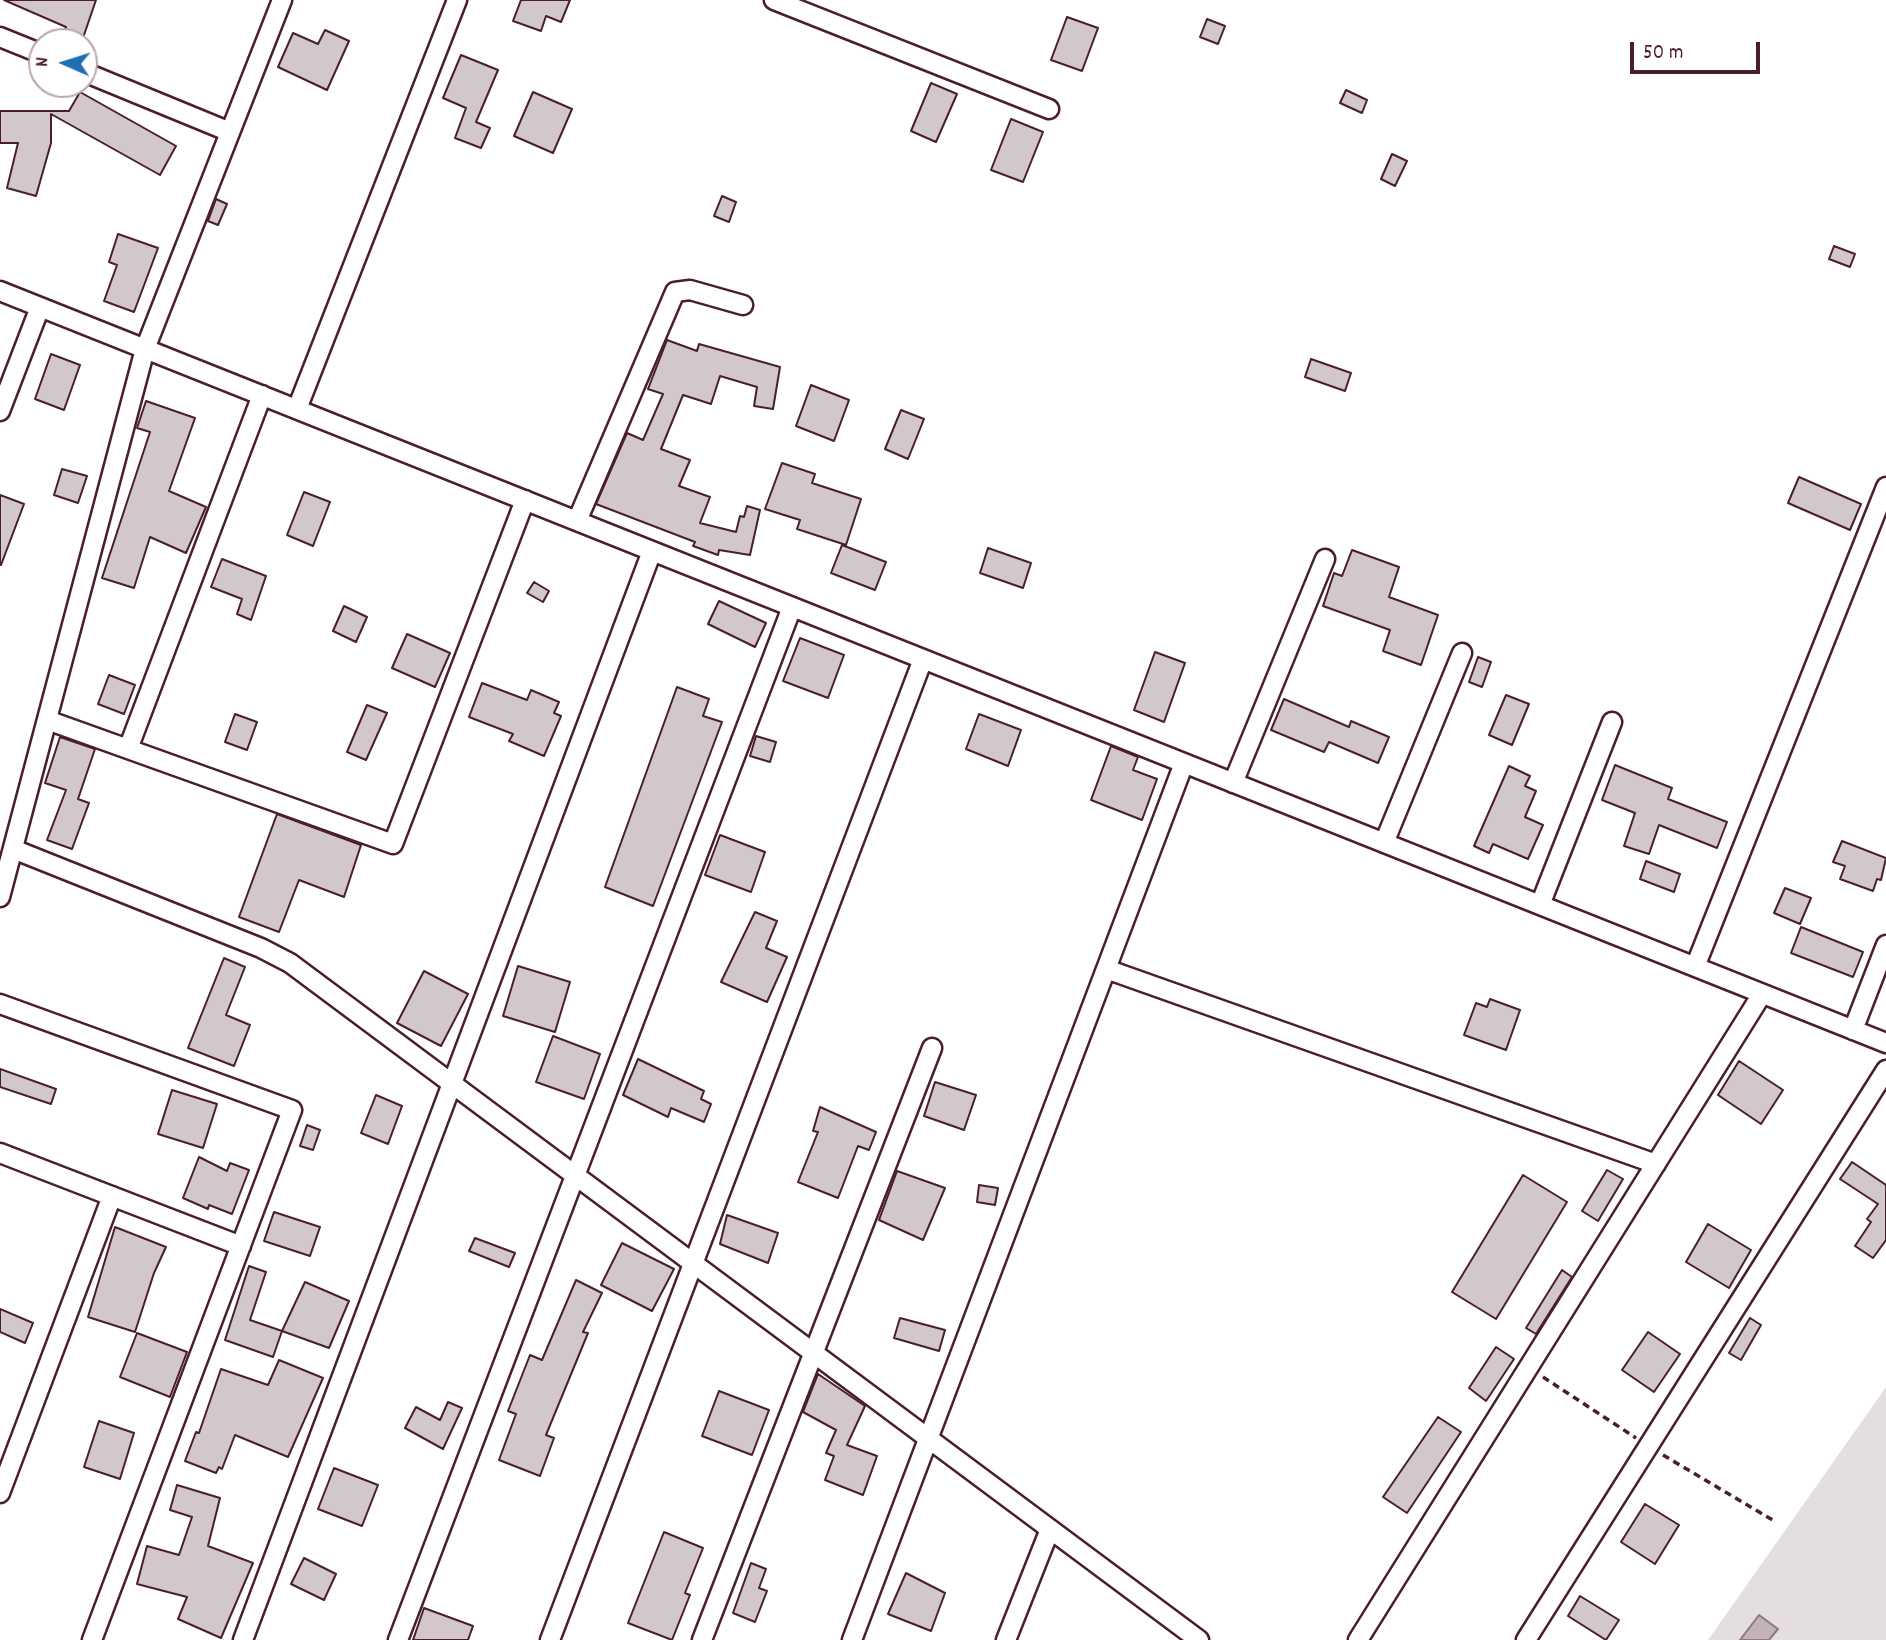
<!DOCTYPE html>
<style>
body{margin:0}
#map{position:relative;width:1886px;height:1640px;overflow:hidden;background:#fff;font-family:Dekko,sans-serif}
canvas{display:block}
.north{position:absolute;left:28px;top:28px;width:70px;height:70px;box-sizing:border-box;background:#fff;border:2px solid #b7a5aa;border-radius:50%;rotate:273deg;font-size:19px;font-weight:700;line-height:28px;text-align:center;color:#4a1f2b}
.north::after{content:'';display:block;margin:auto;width:24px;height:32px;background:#1f6fb2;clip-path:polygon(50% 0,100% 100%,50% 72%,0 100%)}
.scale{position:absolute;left:1630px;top:42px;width:130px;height:32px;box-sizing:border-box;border:4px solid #4a1f2b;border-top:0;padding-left:9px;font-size:21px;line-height:24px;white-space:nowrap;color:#4a1f2b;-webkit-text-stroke:5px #fff;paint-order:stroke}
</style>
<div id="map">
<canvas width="1886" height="1640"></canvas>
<div class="north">N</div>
<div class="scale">50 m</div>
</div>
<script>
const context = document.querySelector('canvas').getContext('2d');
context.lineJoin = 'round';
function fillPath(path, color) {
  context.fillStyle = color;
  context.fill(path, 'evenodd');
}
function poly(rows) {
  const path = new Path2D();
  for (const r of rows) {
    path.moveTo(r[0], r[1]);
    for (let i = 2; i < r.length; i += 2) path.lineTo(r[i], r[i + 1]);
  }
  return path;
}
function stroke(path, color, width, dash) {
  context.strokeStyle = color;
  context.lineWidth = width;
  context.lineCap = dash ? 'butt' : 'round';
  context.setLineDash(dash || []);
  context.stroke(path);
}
fillPath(poly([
 [1886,1387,1886,1640,1708,1640]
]), '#e5dee0');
const water = poly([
 [1759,1615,1778,1629,1769,1640,1740,1640,1759,1615]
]);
fillPath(water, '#c1b3b6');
stroke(water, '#91787e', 2);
const building = poly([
 [4,0,96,0,82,41,63,34,66,27,4,0],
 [521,0,570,0,561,22,546,16,541,31,513,21,521,0],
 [1067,17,1098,28,1082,71,1051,60,1067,17],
 [1207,19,1225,26,1218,44,1200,37,1207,19],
 [325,30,349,41,327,90,278,67,293,33,318,44,325,30],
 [461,55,498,70,476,122,490,128,481,148,455,138,466,108,443,98,461,55],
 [931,83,957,94,936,142,911,131,931,83],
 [1346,90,1367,100,1362,113,1340,103,1346,90],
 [80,92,176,146,160,175,51,114,51,143,36,196,7,188,18,143,0,143,0,111,69,111,80,92],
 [533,92,572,109,553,153,514,136,533,92],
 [1011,119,1043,132,1023,182,991,170,1011,119],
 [1392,154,1407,161,1395,186,1381,179,1392,154],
 [722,196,736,202,729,222,714,216,722,196],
 [216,199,227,204,218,225,208,221,216,199],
 [118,234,158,248,134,312,104,301,117,265,109,262,118,234],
 [1834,246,1855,254,1850,267,1829,259,1834,246],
 [667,340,697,351,699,344,780,367,773,409,754,406,757,387,720,376,711,404,683,395,661,449,690,460,679,486,710,497,700,523,736,532,740,516,744,517,747,506,760,510,750,555,719,550,718,555,693,546,695,542,596,504,627,433,643,440,663,394,648,389,667,340],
 [51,354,80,365,64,410,35,399,51,354],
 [1311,359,1351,373,1345,391,1305,377,1311,359],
 [811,385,849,400,834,441,796,426,811,385],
 [146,401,195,418,169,491,206,507,186,553,150,537,134,588,102,578,150,432,137,428,146,401],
 [901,410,924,419,908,459,885,449,901,410],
 [782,463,815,474,812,483,861,499,846,545,797,529,800,520,765,509,782,463],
 [62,469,87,476,78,503,54,495,62,469],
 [1799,477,1861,504,1850,530,1788,503,1799,477],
 [304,492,330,502,313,546,287,535,304,492],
 [0,495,24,504,1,565,0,565,0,495],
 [842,545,886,562,875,590,831,573,842,545],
 [988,548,1031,563,1023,588,980,573,988,548],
 [1352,550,1399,567,1389,597,1438,615,1421,665,1383,651,1390,630,1323,606,1334,573,1342,576,1352,550],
 [222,559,266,576,251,620,237,614,242,599,211,587,222,559],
 [534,582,549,591,543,602,527,593,534,582],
 [719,601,766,623,755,647,708,624,719,601],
 [344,606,367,617,356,642,333,631,344,606],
 [407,634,450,653,435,687,392,668,407,634],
 [800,638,844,655,828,698,783,681,800,638],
 [1155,652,1185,663,1164,722,1134,710,1155,652],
 [1478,657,1491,662,1482,687,1469,682,1478,657],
 [109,675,135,685,124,714,98,704,109,675],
 [482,683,527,700,531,690,559,702,554,713,561,716,544,756,509,741,513,734,469,717,482,683],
 [677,687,709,699,703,716,722,722,653,906,605,887,677,687],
 [1506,695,1529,704,1512,745,1489,735,1506,695],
 [1284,699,1349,727,1351,721,1389,737,1378,763,1329,742,1324,752,1271,730,1284,699],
 [367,705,387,713,366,760,347,752,367,705],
 [235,714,257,722,247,750,225,742,235,714],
 [979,714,1021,730,1008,766,966,749,979,714],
 [756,736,776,742,770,762,750,756,756,736],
 [60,737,95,749,78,799,89,803,72,849,47,840,66,790,45,783,60,737],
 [1111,746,1138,757,1133,770,1157,779,1142,820,1091,800,1111,746],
 [1615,765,1672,788,1668,799,1727,822,1717,848,1659,825,1649,854,1624,846,1635,813,1602,800,1615,765],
 [1509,766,1530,776,1525,786,1536,791,1525,817,1543,825,1528,859,1493,844,1489,853,1474,846,1509,766],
 [277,814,361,845,344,897,299,880,279,932,239,917,277,814],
 [720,835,765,852,751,892,705,875,720,835],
 [1842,841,1886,858,1881,880,1877,879,1873,891,1840,879,1845,866,1833,862,1842,841],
 [1646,861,1680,874,1674,892,1640,879,1646,861],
 [1785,888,1811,898,1800,924,1774,913,1785,888],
 [755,912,777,921,766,948,787,957,767,1002,721,982,755,912],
 [1801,927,1863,952,1853,977,1791,953,1801,927],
 [224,958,245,967,226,1015,250,1025,234,1066,188,1048,224,958],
 [518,966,570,982,555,1032,503,1016,518,966],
 [424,971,468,994,441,1046,397,1023,424,971],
 [1490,999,1520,1010,1506,1050,1464,1035,1476,1003,1487,1007,1490,999],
 [553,1036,600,1054,584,1099,536,1082,553,1036],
 [638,1059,704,1091,701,1099,711,1104,704,1122,671,1108,668,1117,623,1095,638,1059],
 [1739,1061,1783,1090,1761,1124,1718,1095,1739,1061],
 [0,1069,56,1089,51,1104,0,1087,0,1069],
 [935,1082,976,1095,964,1130,924,1116,935,1082],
 [172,1090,217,1104,203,1148,158,1134,172,1090],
 [376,1095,402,1106,388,1144,361,1133,376,1095],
 [820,1107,876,1132,869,1150,858,1146,838,1198,798,1182,818,1132,813,1131,820,1107],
 [307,1125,320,1130,313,1150,300,1146,307,1125],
 [199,1157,227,1171,230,1163,249,1170,232,1214,209,1205,208,1209,183,1198,199,1157],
 [1852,1162,1886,1185,1886,1240,1873,1258,1855,1246,1871,1222,1867,1219,1878,1204,1840,1179,1852,1162],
 [1607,1170,1623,1179,1598,1221,1582,1211,1607,1170],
 [897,1171,945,1188,923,1240,879,1220,897,1171],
 [1523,1175,1567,1202,1496,1319,1452,1292,1523,1175],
 [979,1185,998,1188,995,1205,977,1202,979,1185],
 [274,1212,320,1227,310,1256,264,1241,274,1212],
 [727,1215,778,1233,768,1263,720,1244,727,1215],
 [1708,1224,1751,1250,1729,1288,1686,1262,1708,1224],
 [115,1227,166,1247,154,1273,135,1332,88,1317,115,1227],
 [475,1238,515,1253,509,1267,469,1251,475,1238],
 [622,1243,674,1269,652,1311,601,1285,622,1243],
 [249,1266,266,1272,250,1320,282,1331,273,1357,225,1340,249,1266],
 [1562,1270,1572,1277,1536,1334,1526,1328,1562,1270],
 [576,1280,602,1293,583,1332,588,1333,546,1435,554,1438,540,1476,499,1460,516,1414,508,1411,530,1355,542,1360,576,1280],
 [305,1282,349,1301,329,1348,282,1331,305,1282],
 [0,1309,33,1323,25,1343,0,1332,0,1309],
 [900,1318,945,1330,939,1351,894,1338,900,1318],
 [1750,1318,1761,1325,1741,1360,1729,1353,1750,1318],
 [1648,1332,1680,1354,1654,1392,1622,1370,1648,1332],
 [137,1333,187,1352,170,1397,120,1377,137,1333],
 [1496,1347,1514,1359,1486,1401,1469,1388,1496,1347],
 [279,1360,323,1378,288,1457,235,1435,222,1469,219,1467,216,1473,185,1461,196,1432,199,1433,221,1369,268,1385,279,1360],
 [818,1374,865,1406,847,1445,877,1456,863,1495,825,1480,834,1456,826,1453,836,1430,803,1412,818,1374],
 [719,1391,769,1410,752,1455,702,1436,719,1391],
 [448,1402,462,1408,443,1449,405,1428,416,1407,440,1420,448,1402],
 [1438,1417,1461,1432,1407,1513,1383,1497,1438,1417],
 [99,1421,134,1433,120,1479,84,1467,99,1421],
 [334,1468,378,1485,362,1526,318,1509,334,1468],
 [177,1485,220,1498,208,1546,253,1563,221,1638,178,1619,187,1597,137,1584,147,1546,179,1555,192,1517,170,1510,177,1485],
 [1645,1504,1679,1525,1655,1564,1621,1542,1645,1504],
 [664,1532,703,1548,685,1593,690,1595,672,1640,628,1623,664,1532],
 [304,1558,336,1574,324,1600,291,1584,304,1558],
 [751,1563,766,1569,759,1588,767,1591,755,1622,733,1613,751,1563],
 [906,1573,945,1593,931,1631,888,1614,906,1573],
 [1580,1596,1619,1620,1606,1640,1568,1616,1580,1596],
 [424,1608,473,1626,468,1640,413,1640,424,1608]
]);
fillPath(building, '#d2c7cb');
stroke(building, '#4a1f2b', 2);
const minor = poly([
 [774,0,1049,109],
 [0,37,42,54],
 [84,72,230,132],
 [0,291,1886,1043],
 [297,409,457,0],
 [0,411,40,307],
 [577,521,675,292,690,290,743,305],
 [47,720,393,844,525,500],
 [128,749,262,395],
 [1233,783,1325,559],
 [1384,843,1462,653],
 [13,849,261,948,290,963,1199,1640],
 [0,897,145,349,282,0],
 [1540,905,1612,722],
 [1695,967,1886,487],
 [1106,969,1656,1164],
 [0,1004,292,1110,92,1640],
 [1853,1030,1886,945],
 [0,1153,241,1246],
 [0,1493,112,1196],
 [243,1640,652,551],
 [398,1640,792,607],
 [550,1640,923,659],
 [702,1640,932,1048],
 [852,1640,1184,763],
 [1006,1640,1050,1529],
 [1358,1640,1762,994],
 [1526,1640,1886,1070]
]);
stroke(minor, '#4a1f2b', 23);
stroke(poly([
 [1543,1377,1636,1438],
 [1663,1455,1776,1522]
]), '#4a1f2b', 3.5, [7, 5]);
stroke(minor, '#fff', 18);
</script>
